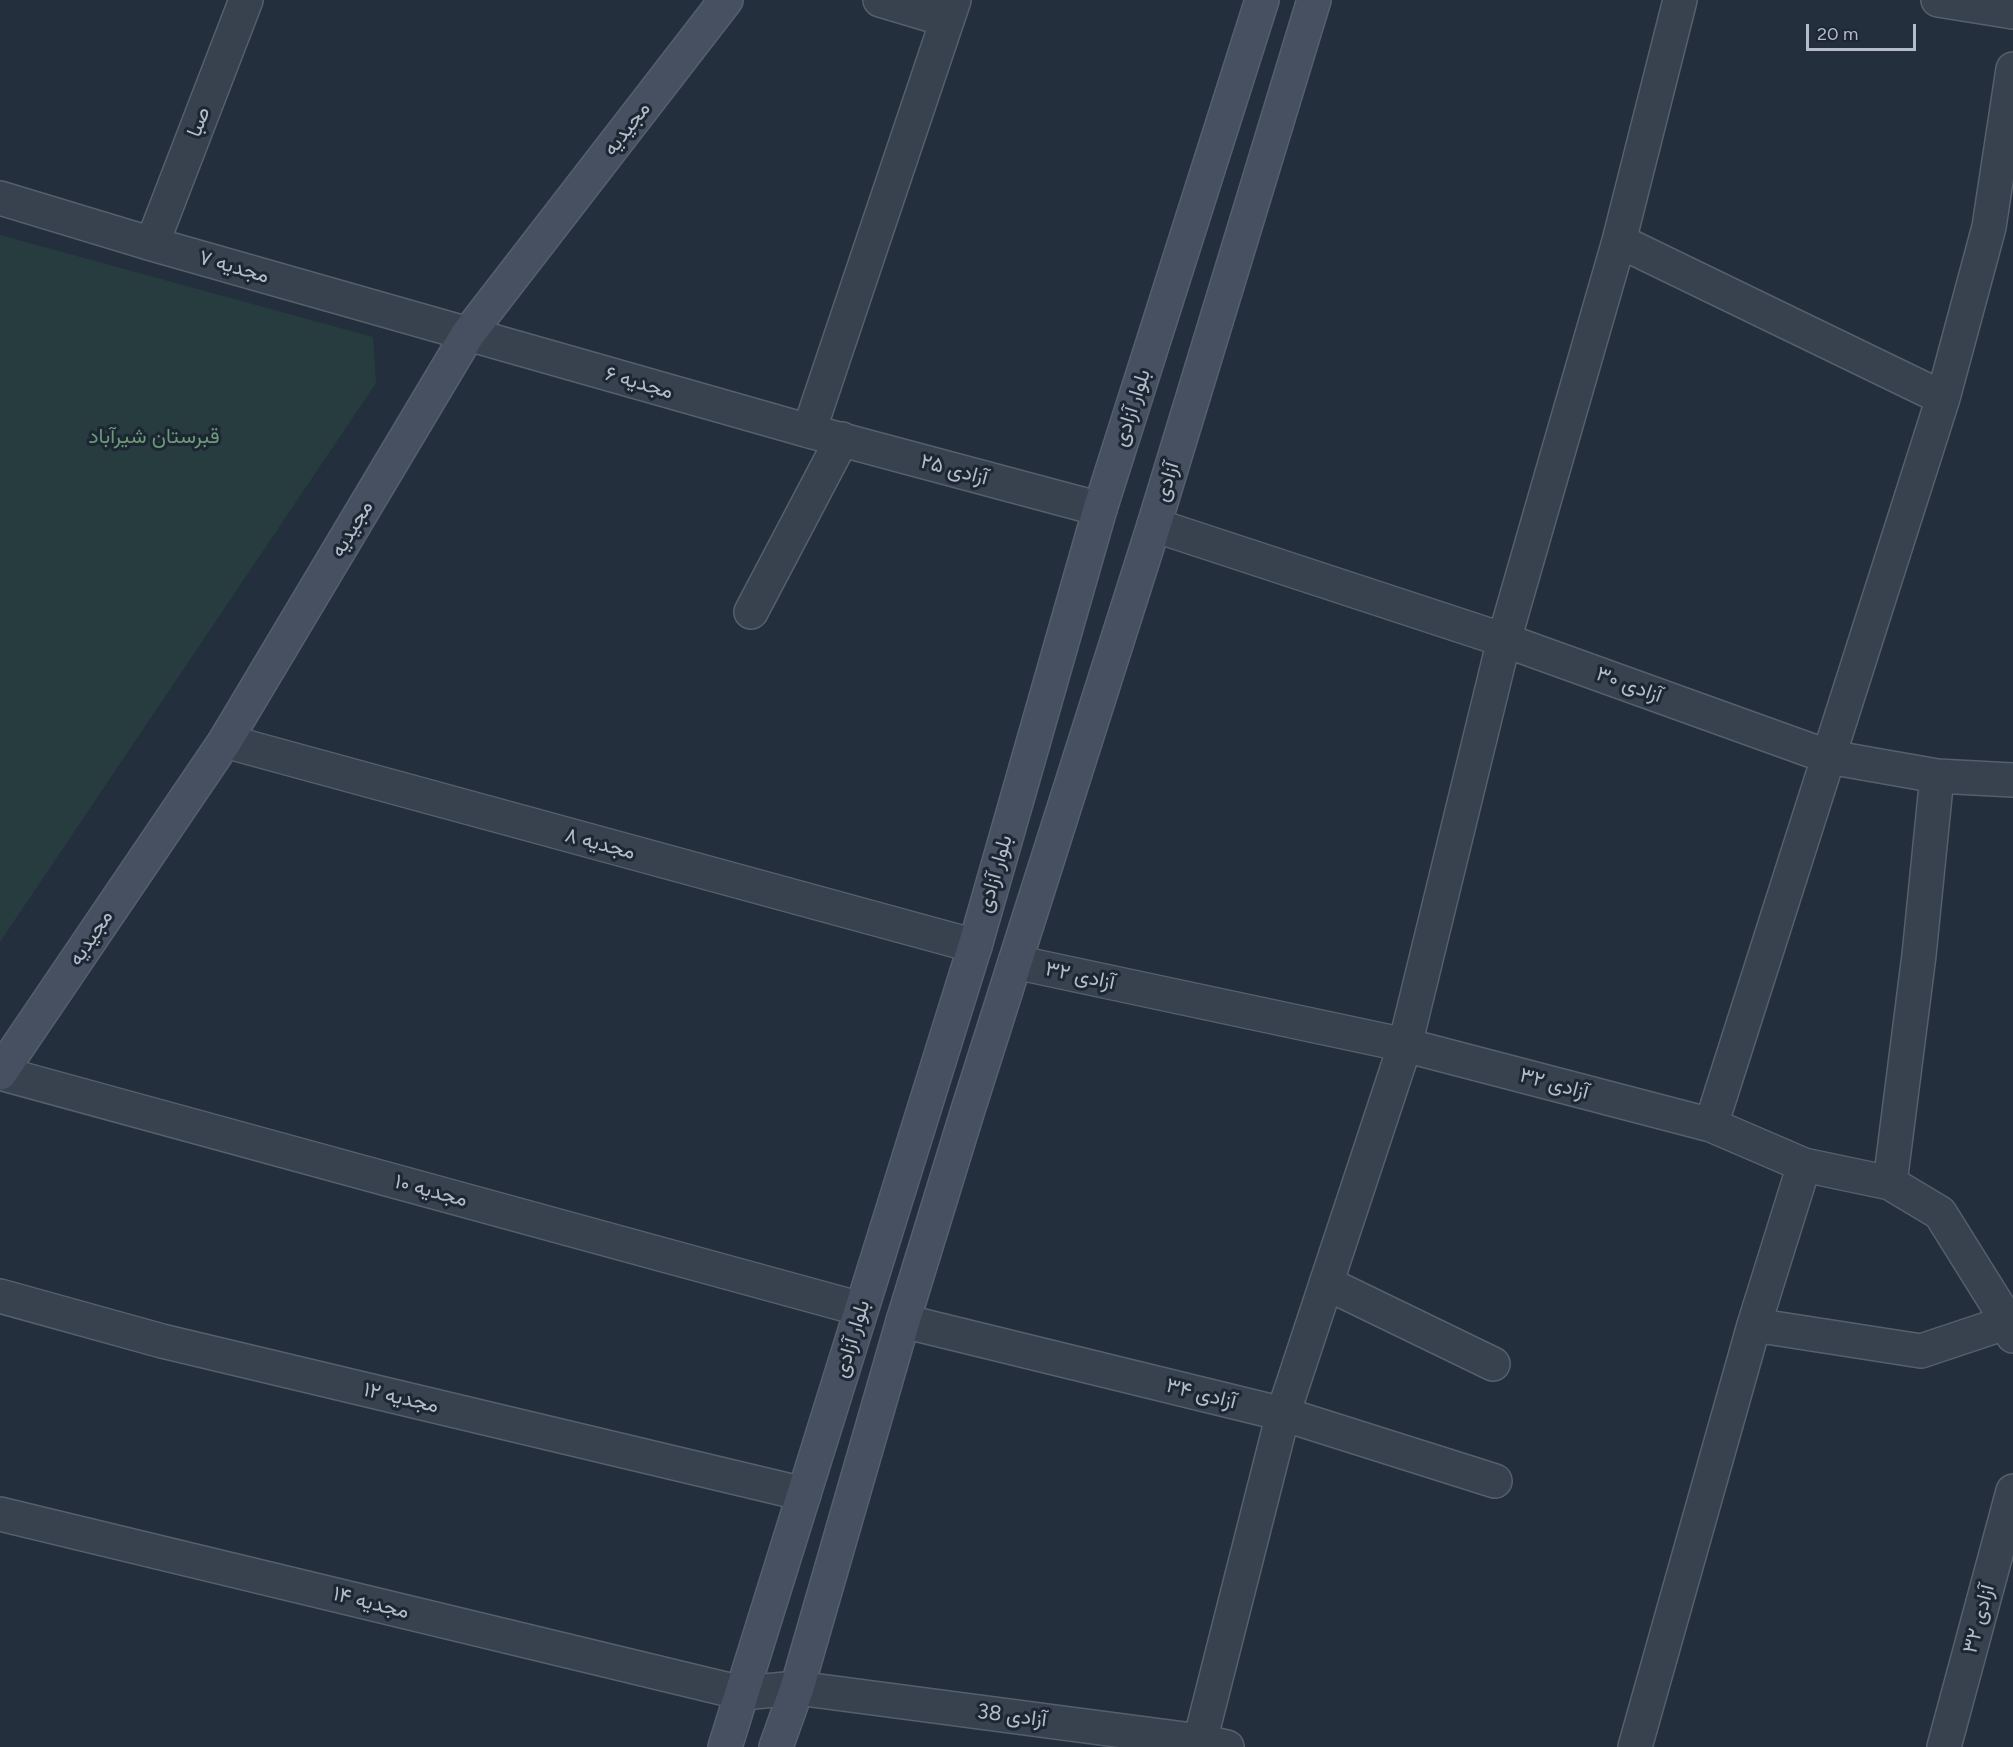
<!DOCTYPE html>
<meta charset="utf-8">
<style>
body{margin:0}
#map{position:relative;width:2013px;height:1747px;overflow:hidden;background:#242f3e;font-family:Figtree,sans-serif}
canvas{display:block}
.scale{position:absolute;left:1806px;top:24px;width:110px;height:27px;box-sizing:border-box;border:3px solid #b4bcc9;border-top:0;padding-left:8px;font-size:18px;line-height:21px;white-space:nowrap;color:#b4bcc9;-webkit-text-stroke:4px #1d2633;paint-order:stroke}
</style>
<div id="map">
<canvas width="2013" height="1747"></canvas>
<div class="scale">20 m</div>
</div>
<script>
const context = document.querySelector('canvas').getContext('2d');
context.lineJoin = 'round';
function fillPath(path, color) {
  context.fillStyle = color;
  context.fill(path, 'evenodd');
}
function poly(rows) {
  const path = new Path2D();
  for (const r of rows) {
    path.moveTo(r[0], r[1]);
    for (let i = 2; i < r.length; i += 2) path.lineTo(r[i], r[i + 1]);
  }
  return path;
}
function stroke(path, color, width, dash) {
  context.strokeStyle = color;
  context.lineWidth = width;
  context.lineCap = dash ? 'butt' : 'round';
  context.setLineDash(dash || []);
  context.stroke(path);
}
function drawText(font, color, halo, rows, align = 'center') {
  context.font = font + ' Figtree,Vazirmatn,sans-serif';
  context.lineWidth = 6;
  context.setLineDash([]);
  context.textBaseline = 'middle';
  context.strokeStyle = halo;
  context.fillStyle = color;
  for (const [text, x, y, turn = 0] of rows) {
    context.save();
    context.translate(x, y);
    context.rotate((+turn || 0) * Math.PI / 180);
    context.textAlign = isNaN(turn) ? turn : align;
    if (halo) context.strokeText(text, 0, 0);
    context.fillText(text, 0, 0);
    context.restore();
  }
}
fillPath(poly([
 [0,235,373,337,376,383,0,942]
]), '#263c3f');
const street = poly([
 [880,0,947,20],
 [1938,0,2013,12],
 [0,198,152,244,809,431,1100,509],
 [1619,241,1943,398],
 [152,244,246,0],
 [809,431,954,0],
 [1154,525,1504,640,1829,757,1937,776,1919,955,1890,1183],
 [751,612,842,439],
 [225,741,975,946],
 [1937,776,2013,780],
 [1015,962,1405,1045,1711,1125,1804,1165,1890,1183,1940,1213,2008,1322,2013,1336],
 [0,1073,861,1309],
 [1711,1125,1943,398,1989,227,2013,69],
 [1326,1283,1493,1364],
 [0,1296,162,1341,804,1494],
 [903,1321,1283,1414,1495,1481],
 [1754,1325,1921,1351,2008,1322],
 [0,1514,742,1693,797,1688,1200,1741,1227,1747],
 [1200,1741,1283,1414,1405,1045,1504,640,1619,241,1680,0],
 [1635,1747,1754,1325,1804,1165],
 [1944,1747,2013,1491]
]);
const secondary = poly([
 [0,1073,225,741,468,334,726,0],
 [725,1747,975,946,1100,509,1262,0],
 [776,1747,797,1688,903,1321,967,1113,1154,525,1314,0]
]);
stroke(street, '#565f6c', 36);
stroke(secondary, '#565f6c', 36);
stroke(street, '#38414e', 33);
stroke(secondary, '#465061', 33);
drawText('21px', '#b4bcc9', '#1d2633', [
 ["صبا",199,122,-69],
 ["مجیدیه",627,129,-52],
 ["مجدیه ۷",234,267,16],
 ["مجدیه ۶",639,383,16],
 ["بلوار آزادی",1132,408,-72],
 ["آزادی ۲۵",954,470,15],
 ["آزادی",1167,482,-73],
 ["مجیدیه",352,529,-59],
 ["آزادی ۳۰",1629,685,20],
 ["مجدیه ۸",600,844,15],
 ["بلوار آزادی",995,874,-74],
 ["مجیدیه",91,938,-56],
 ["آزادی ۳۲",1080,976,12],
 ["آزادی ۳۲",1554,1084,15],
 ["مجدیه ۱۰",431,1191,15],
 ["بلوار آزادی",852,1339,-73],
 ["آزادی ۳۴",1201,1394,14],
 ["مجدیه ۱۲",401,1398,13],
 ["مجدیه ۱۴",371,1603,14],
 ["آزادی ۳۲",1979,1619,-75],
 ["آزادی 38",1012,1716,7]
]);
drawText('21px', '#6b9a76', '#1d2633', [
 ["قبرستان شیرآباد",154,437]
]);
</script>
